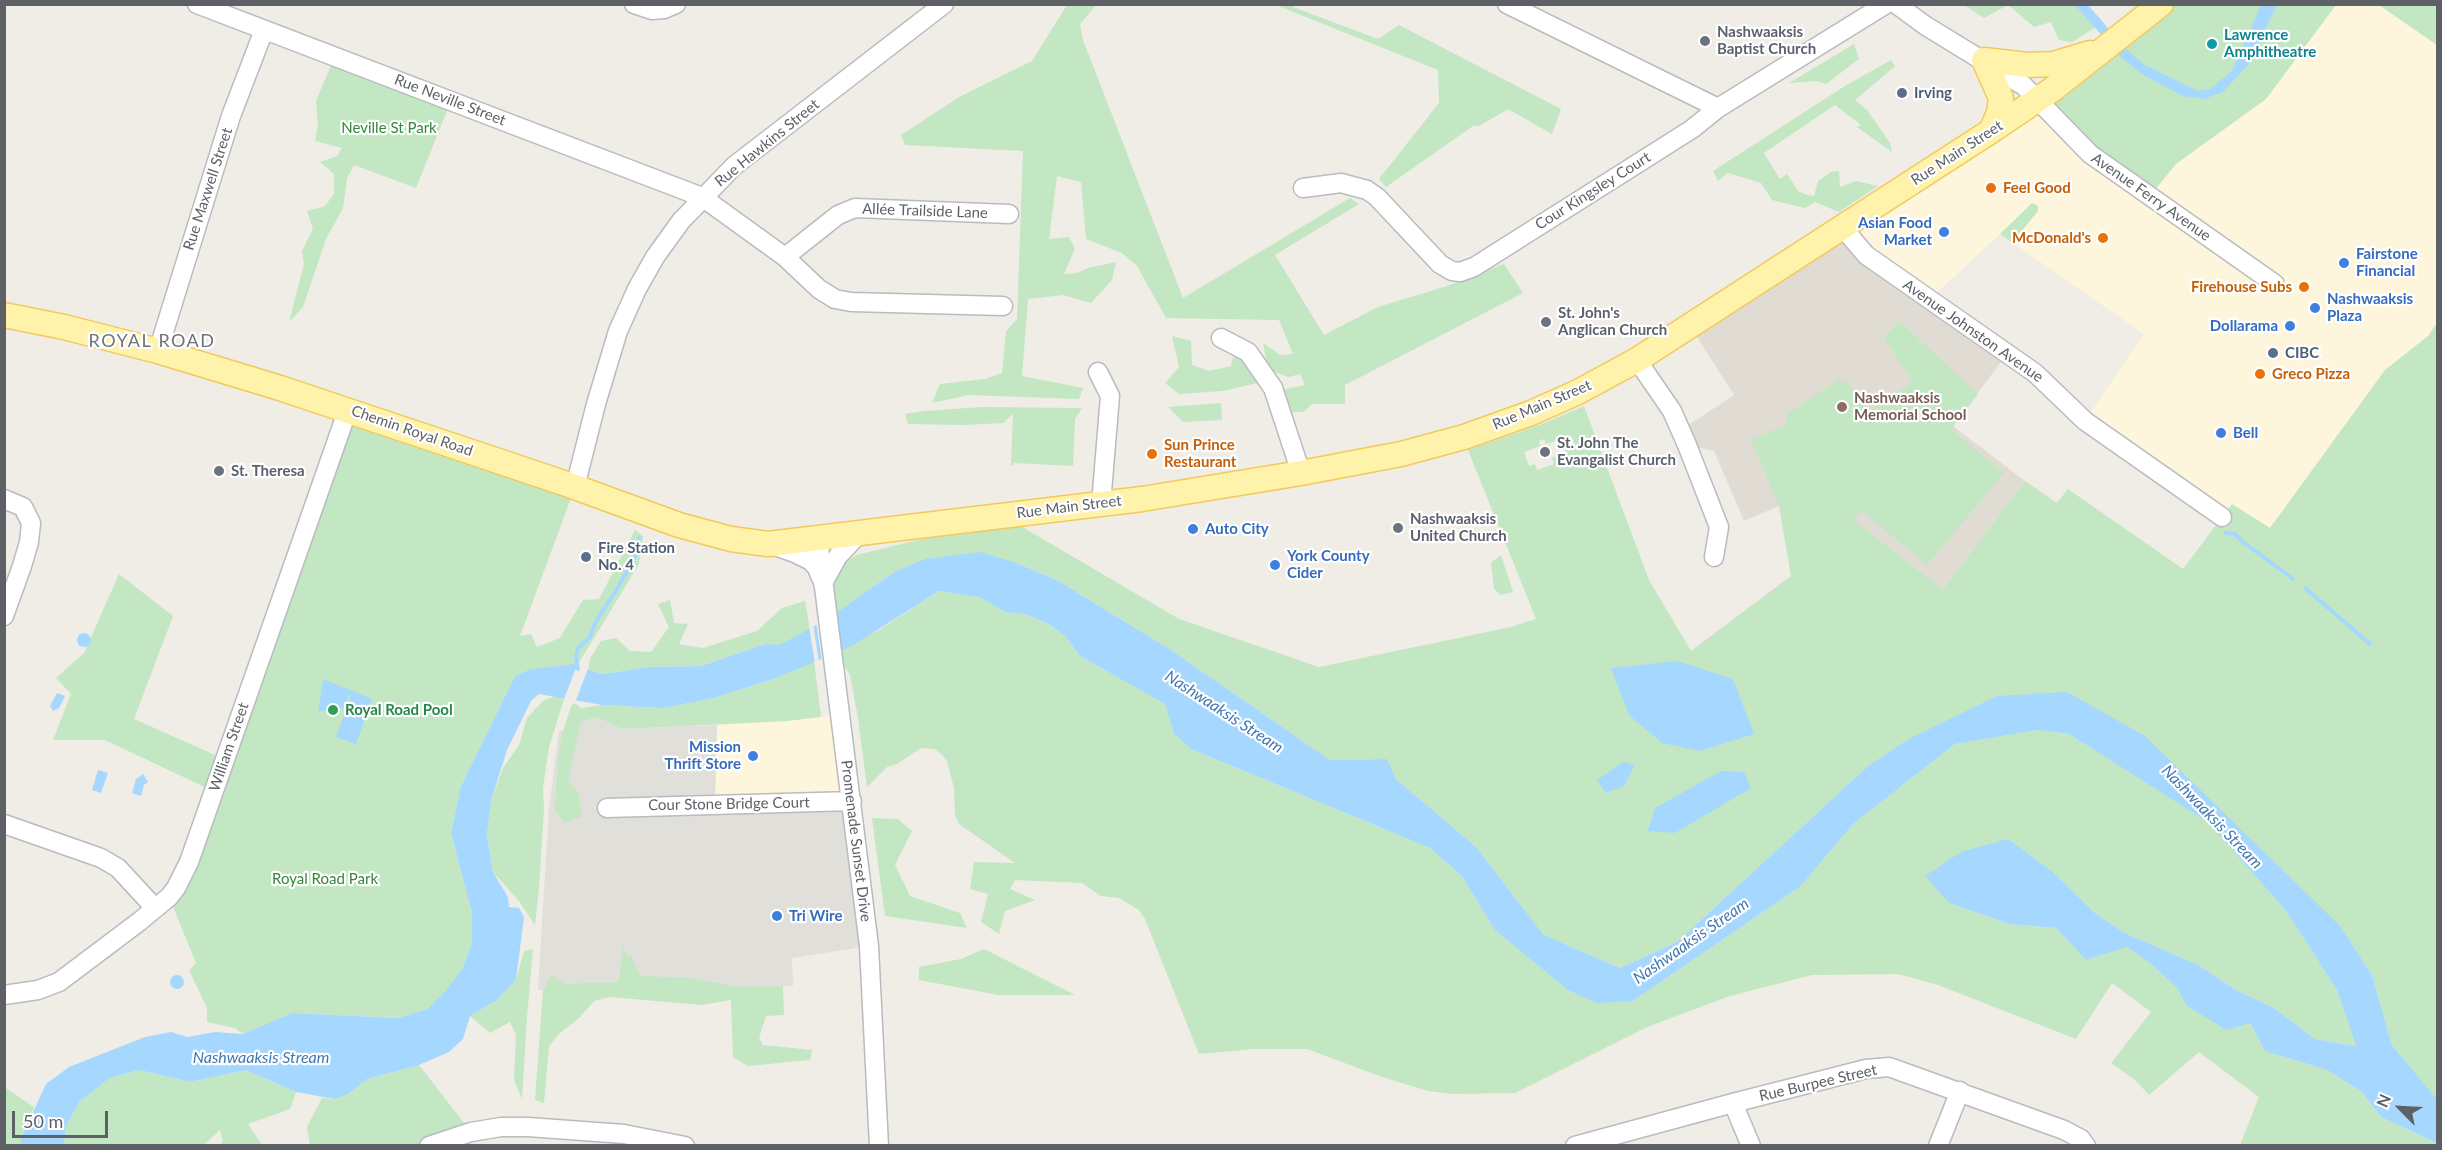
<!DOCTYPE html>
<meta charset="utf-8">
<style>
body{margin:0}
#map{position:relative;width:2442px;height:1150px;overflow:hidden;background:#efede5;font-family:Lato,sans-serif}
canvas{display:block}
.frame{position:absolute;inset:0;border:6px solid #5d6166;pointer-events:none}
.north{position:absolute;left:2370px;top:1078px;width:60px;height:60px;-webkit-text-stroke:4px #fff;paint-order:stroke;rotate:294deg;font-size:16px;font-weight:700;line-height:24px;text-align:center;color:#5d6166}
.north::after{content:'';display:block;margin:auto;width:21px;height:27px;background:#5d6166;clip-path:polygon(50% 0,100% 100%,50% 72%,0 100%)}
.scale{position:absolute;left:12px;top:1111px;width:96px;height:27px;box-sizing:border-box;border:3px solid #5d6166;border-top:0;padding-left:8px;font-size:18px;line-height:21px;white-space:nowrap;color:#5d6166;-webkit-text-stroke:4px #fff;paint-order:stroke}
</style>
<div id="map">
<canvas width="2442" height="1150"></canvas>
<div class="frame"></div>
<div class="north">N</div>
<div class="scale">50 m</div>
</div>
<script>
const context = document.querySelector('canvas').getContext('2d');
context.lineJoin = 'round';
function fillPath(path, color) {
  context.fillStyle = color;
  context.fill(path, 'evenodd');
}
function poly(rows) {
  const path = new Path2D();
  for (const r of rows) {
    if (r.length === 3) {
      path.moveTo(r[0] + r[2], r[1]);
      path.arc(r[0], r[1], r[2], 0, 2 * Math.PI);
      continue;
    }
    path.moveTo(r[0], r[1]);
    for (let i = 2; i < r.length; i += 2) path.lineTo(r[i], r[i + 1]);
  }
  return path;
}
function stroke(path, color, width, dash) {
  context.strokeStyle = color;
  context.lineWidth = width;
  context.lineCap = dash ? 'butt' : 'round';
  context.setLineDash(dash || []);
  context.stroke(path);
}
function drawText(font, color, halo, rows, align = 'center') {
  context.font = font + ' Lato,sans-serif';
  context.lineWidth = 4.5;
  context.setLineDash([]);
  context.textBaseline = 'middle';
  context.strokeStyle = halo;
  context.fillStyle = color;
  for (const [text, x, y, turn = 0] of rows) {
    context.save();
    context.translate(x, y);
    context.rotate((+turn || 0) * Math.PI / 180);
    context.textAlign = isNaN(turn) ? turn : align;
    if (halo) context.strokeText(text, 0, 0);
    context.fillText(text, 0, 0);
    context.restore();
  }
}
fillPath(poly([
 [2336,5,2379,5,2437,45,2437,323,2428,336,2385,370,2270,528,2257,521,2222,517,2085,421,2144,334,2000,234,1929,300,1843,228,2037,100,2150,196,2176,164,2266,99],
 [839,714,852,801,715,804,717,725,787,721]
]), '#fef6dc');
fillPath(poly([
 [597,717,622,729,717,725,715,804,852,801,869,946,792,958,793,986,538,990,549,808,559,731,578,731,581,722]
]), '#e1dfda');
fillPath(poly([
 [1843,228,2007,354,1953,426,2025,481,1943,589,1814,491,1744,521,1714,451,1687,445,1681,430,1734,395,1690,326]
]), '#e0dcd3');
fillPath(poly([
 [1067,5,1096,5,1080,24,1083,40,1183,298,1350,198,1359,204,1275,255,1324,335,1378,307,1444,287,1504,264,1523,293,1345,385,1345,404,1312,404,1303,412,1285,412,1276,391,1305,385,1300,374,1289,377,1268,370,1263,343,1280,355,1293,354,1279,320,1166,318,1137,266,1122,253,1086,239,1081,182,1057,176,1049,239,1069,237,1075,249,1064,274,1077,273,1088,268,1116,262,1112,280,1091,303,1063,295,1028,299,1022,376,1083,388,1079,399,968,395,932,403,940,384,985,379,1002,373,1006,331,1017,319,1023,151,905,145,901,135,961,96,1032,61],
 [1276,5,1293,5,1293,7,1378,39,1399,25,1561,109,1552,134,1508,109,1479,126,1473,126,1386,187,1379,179,1439,103,1438,70],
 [1964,5,2083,5,2099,25,2072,42,2059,40,2051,22,2034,27,2008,5,1984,18],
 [2161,5,2336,5,2266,99,2176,164,2150,196,2037,100],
 [2379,5,2437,5,2437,45],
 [1854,44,1859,59,1826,84,1816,81,1789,83],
 [335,56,451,101,416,188,354,165,347,178,343,208,326,239,303,307,289,322,304,264,302,251,313,229,307,211,325,206,334,194,334,174,320,162,337,156,342,148,315,141,318,124,316,101],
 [1891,60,1895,66,1855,100,1867,110,1890,143,1892,152,1857,127,1861,125,1835,105,1764,153,1780,179,1787,174,1798,191,1807,195,1814,196,1818,181,1831,172,1839,171,1840,187,1856,181,1878,186,1839,212,1815,202,1805,208,1772,200,1761,183,1728,173,1718,181,1713,171,1845,86],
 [2032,203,2038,206,2038,211,2016,238,2017,246,2000,234],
 [1899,321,1978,394,1951,429,2004,473,1927,565,1862,511,1853,520,1943,589,2025,481,2057,503,2068,489,2183,569,2232,504,2270,528,2385,370,2428,336,2437,323,2437,1101,2392,1045,2372,975,2341,927,2067,692,1868,766,1677,942,1620,968,1544,935,1476,847,1396,779,1386,759,1330,760,1171,650,1057,580,1019,564,952,556,926,559,894,572,837,612,833,583,837,571,846,561,857,555,930,537,1019,525,1179,619,1319,667,1511,627,1536,619,1468,450,1545,423,1584,406,1649,580,1691,651,1791,576,1779,506,1751,440,1786,425,1787,414,1840,379,1843,384,1847,381,1868,412,1913,382,1884,338],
 [1571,436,1575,445,1565,449,1566,453,1552,458,1554,464,1537,470,1535,464,1529,466,1524,452,1540,446,1539,441,1544,439,1546,444],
 [1172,336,1191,341,1192,365,1210,371,1231,366,1234,352,1248,359,1262,382,1222,391,1179,394,1165,383,1179,367],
 [1221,403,1222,420,1183,422,1168,407],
 [982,407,1082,408,1075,419,1073,466,1014,463,1013,466,1011,465,1013,414,1003,423,964,425,908,424,905,414,924,411],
 [348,409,575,487,520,636,531,634,537,647,560,638,583,600,599,599,635,530,643,536,639,564,577,666,528,670,515,676,461,786,451,833,472,913,472,943,462,969,444,994,427,1009,398,1018,292,1013,243,1034,235,1028,207,1022,207,1008,189,970,196,963,169,897,213,791,105,740,53,740,71,694,56,678,84,653,119,574,173,616,134,719,224,759],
 [1501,555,1513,592,1501,595,1494,589,1491,563],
 [939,591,979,597,1005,612,1028,615,1049,624,1065,636,1080,656,1166,704,1174,734,1191,749,1430,848,1462,876,1494,929,1633,1001,1801,886,1853,824,1955,744,2038,730,2069,734,2208,821,2286,911,2337,990,2356,1046,2315,1039,2274,1008,2236,990,2200,966,2123,932,2095,913,2054,873,1926,875,1949,903,2009,924,2056,928,2086,960,2127,947,2151,964,2178,989,2187,1005,2250,1023,2265,1051,2327,1070,2362,1092,2381,1117,2437,1143,2437,1145,2240,1145,2259,1097,2199,1052,2149,1095,2135,1080,2111,1063,2151,1012,2112,983,2076,1039,1938,985,1898,974,1812,975,1730,996,1647,1027,1515,1093,1453,1094,1428,1091,1382,1077,1307,1049,1253,1049,1199,1054,1145,919,1139,910,1119,898,1101,896,1082,883,1015,880,1010,889,1035,900,1005,911,999,934,981,922,988,894,970,889,974,862,1015,863,959,824,955,816,954,788,947,761,942,755,935,749,921,748,897,764,887,767,867,787,858,718,850,675,844,666,842,650,879,630],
 [670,600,674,623,688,624,679,644,703,648,757,631,782,608,805,601,810,629,780,646,765,644,701,666,651,667,602,674,588,669,590,659,601,641,616,638,630,651,651,652,669,627,658,604],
 [814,661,821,717,787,721,622,729,597,717,581,722,568,782,579,794,582,816,565,823,555,809,558,758,563,731,571,706,575,703,581,708,602,705,663,708,710,699,774,679],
 [555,696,564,699,549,747,543,787,544,809,539,888,535,925,519,901,493,872,487,835,491,801,503,768,519,745,527,718,543,701],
 [872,818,898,819,912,831,895,865,910,896,960,913,967,928,885,916],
 [623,945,626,956,631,955,640,976,692,978,736,987,783,986,784,1015,766,1016,759,1038,763,1045,812,1050,810,1060,748,1066,733,1057,731,1000,701,1005,610,997,594,1001,580,1017,559,1034,549,1046,544,1103,535,1100,543,990,552,975,564,984,619,982],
 [533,949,527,1017,522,1099,514,1080,516,1035,510,1022,490,1033,470,1016,497,1000,516,980,524,951],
 [984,949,1075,995,998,995,919,980,919,967,961,959],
 [419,1065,471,1132,429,1145,310,1146,307,1127,322,1098,335,1099,347,1095,367,1079],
 [139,1070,190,1082,246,1070,296,1092,290,1109,248,1124,262,1145,219,1145,223,1142,220,1130,204,1145,64,1146,66,1126,80,1101,110,1078],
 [4,1087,34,1107,21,1138,21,1145,5,1145]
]), '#c2e7c2');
fillPath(poly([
 [2075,5,2088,5,2128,51,2145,65,2198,91,2210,89,2232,71,2261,5,2277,5,2248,65,2223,92,2204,99,2183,96,2143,75,2121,57],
 [980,552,1019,564,1057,580,1171,650,1330,760,1387,759,1396,779,1476,847,1544,935,1620,968,1677,942,1868,766,1909,739,1997,696,2067,692,2145,736,2341,927,2372,975,2392,1045,2438,1101,2437,1143,2381,1117,2362,1092,2327,1070,2265,1051,2250,1023,2226,1030,2186,1005,2178,989,2151,964,2127,947,2086,960,2056,928,2009,924,1949,903,1925,876,1961,852,2008,839,2054,873,2095,913,2123,932,2200,966,2236,990,2274,1008,2315,1039,2356,1046,2337,990,2286,911,2208,822,2069,734,2038,730,1955,744,1853,824,1801,886,1633,1001,1597,1003,1568,990,1494,929,1462,876,1430,848,1191,749,1174,734,1165,704,1080,656,1065,636,1049,624,1028,615,1005,612,979,597,939,591,852,646,774,679,710,699,663,708,602,705,539,694,531,701,507,750,491,801,487,835,493,872,508,897,509,907,519,908,524,917,516,980,497,1000,470,1016,463,1039,449,1052,419,1065,367,1079,347,1095,335,1099,296,1092,246,1070,190,1082,139,1070,110,1078,80,1101,66,1126,64,1145,21,1146,21,1138,46,1084,69,1067,145,1037,171,1032,188,1037,215,1032,243,1034,292,1013,398,1018,427,1009,443,994,462,969,472,943,472,913,451,833,461,786,515,676,528,670,573,664,602,674,651,667,701,666,765,644,780,645,827,619,894,572,925,559],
 [84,640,7],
 [1677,661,1733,679,1754,734,1700,751,1662,743,1629,715,1611,668],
 [323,679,372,699,356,744,336,737,351,695,348,695,345,708,318,712],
 [57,693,65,696,59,708,53,711,50,706],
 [1623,762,1635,765,1624,786,1606,793,1597,780],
 [98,770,108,773,101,793,92,790],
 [1721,771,1744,772,1751,788,1675,833,1648,831,1655,808],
 [143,774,148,782,144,785,141,796,132,793,136,779],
 [177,982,7]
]), '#a6d8ff');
fillPath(poly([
 [836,608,842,653,822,662,816,621],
 [813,623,819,663,815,664,809,625],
 [578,663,589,666,575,703,564,699]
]), '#efede5');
stroke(poly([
 [2225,533,2235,534,2243,542,2293,579],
 [2305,588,2370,644],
 [578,669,576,657,578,648,590,637,595,623,617,589,635,557,639,538]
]), '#a6d8ff', 4);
const minor = poly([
 [197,4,702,197,785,257,819,289,835,299,851,302,1003,306],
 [634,4,652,10,664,9,676,4],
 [1507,4,1718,108],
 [1896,4,1926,26,2024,86,2090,154,2275,284],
 [1303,188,1341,183,1367,190,1377,197,1440,264,1452,271,1460,272,1474,267,1692,129,1718,108,1886,4],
 [1843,228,1866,255,2035,373,2085,421,2222,517],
 [785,257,838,215,855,208,1009,214],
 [1221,338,1248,352,1273,388,1301,473],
 [158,351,231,116,264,30],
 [1637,360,1672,411,1687,445,1719,527,1714,557],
 [1098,372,1110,396,1101,504],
 [575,487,596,404,618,331,637,289,655,257,681,221,734,166,944,4],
 [4,499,23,507,31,523,29,542,22,566,4,616],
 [818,539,869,946,879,1146],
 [772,545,795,553,811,561,817,568,821,578],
 [823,583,838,556,860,533],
 [607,808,852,801],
 [4,824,101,858,118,868,155,908],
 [4,995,38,990,59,982,140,921,169,897,176,888,189,862,348,409],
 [1733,1103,1751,1146],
 [429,1146,471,1132,501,1127,528,1127,624,1134,685,1146],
 [1575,1146,1733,1103,1866,1069,1889,1067,2064,1130,2081,1139,2086,1146],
 [1938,1146,1960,1091]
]);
const major = poly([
 [1984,60,2027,65,2054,64,2090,53],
 [1984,60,2001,98,1999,113,1991,131],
 [4,315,64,327,158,351,280,388,561,482,679,525,731,539,768,544,1142,499,1301,473,1401,454,1464,437,1531,413,1578,392,1637,360,1991,131,2053,89,2161,4]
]);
stroke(minor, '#b8bbbf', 21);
stroke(major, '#f3c95b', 27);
stroke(minor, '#fff', 18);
stroke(major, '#fff2ab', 24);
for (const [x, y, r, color] of [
 [1705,41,6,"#6b7280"],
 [2212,44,6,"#0f9aa8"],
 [1902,93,6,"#5c6f8a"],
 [1991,188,6,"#e8710a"],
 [1944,232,6,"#3f7fe0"],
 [2103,238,6,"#e8710a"],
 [2344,263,6,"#3f7fe0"],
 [2304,287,6,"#e8710a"],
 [2315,308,6,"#3f7fe0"],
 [1546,322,6,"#6b7280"],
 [2290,326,6,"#3f7fe0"],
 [2273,353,6,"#5c6f8a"],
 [2260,374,6,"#e8710a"],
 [1842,407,6,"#8d6e63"],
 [2221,433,6,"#3f7fe0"],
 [1545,452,6,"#6b7280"],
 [1152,454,6,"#e8710a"],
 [219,471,6,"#6b7280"],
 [1398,528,6,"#6b7280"],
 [1193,529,6,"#3f7fe0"],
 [586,557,6,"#5c6f8a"],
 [1275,565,6,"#3f7fe0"],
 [333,710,6,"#2e9e5b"],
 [753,756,6,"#3f7fe0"],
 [777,916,6,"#3f7fe0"]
]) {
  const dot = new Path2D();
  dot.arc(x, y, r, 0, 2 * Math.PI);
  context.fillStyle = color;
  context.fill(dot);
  stroke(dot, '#fff', 2);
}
drawText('bold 15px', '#5b616d', '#fff', [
 ["Nashwaaksis",1717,32],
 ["Baptist Church",1717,49],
 ["St. John's",1558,313],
 ["Anglican Church",1558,330],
 ["St. John The",1557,443],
 ["Evangalist Church",1557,460],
 ["St. Theresa",231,471],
 ["Nashwaaksis",1410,519],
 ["United Church",1410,536]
], 'left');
drawText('bold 15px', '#0d838f', '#fff', [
 ["Lawrence",2224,35],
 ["Amphitheatre",2224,52]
], 'left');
drawText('bold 15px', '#4e5e75', '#fff', [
 ["Irving",1914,93],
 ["CIBC",2285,353],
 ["Fire Station",598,548],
 ["No. 4",598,565]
], 'left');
drawText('15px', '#5d6166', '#fff', [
 ["Rue Neville Street",450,100,21],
 ["Rue Hawkins Street",767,143,-39],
 ["Rue Main Street",1957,153,-33],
 ["Rue Maxwell Street",208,189,-72],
 ["Cour Kingsley Court",1593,191,-32],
 ["Avenue Ferry Avenue",2151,197,35],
 ["Allée Trailside Lane",925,211,2],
 ["Avenue Johnston Avenue",1973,331,35],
 ["Rue Main Street",1542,405,-23],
 ["Chemin Royal Road",412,431,19],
 ["Rue Main Street",1069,507,-7],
 ["William Street",229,747,-71],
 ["Cour Stone Bridge Court",729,804,-1],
 ["Promenade Sunset Drive",856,841,83],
 ["Rue Burpee Street",1818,1083,-13]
]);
drawText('15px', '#348639', '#fff', [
 ["Neville St Park",389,128],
 ["Royal Road Park",325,879]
]);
drawText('bold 15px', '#c56008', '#fff', [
 ["Feel Good",2003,188],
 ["McDonald's",2091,238,"right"],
 ["Firehouse Subs",2292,287,"right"],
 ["Greco Pizza",2272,374],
 ["Sun Prince",1164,445],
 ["Restaurant",1164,462]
], 'left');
drawText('bold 15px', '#366cbe', '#fff', [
 ["Asian Food",1932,223,"right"],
 ["Market",1932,240,"right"],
 ["Fairstone",2356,254],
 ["Financial",2356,271],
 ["Nashwaaksis",2327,299],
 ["Plaza",2327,316],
 ["Dollarama",2278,326,"right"],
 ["Bell",2233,433],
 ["Auto City",1205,529],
 ["York County",1287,556],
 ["Cider",1287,573],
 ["Mission",741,747,"right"],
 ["Thrift Store",741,764,"right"],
 ["Tri Wire",789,916]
], 'left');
drawText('bold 15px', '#785e54', '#fff', [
 ["Nashwaaksis",1854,398],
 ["Memorial School",1854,415]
], 'left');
drawText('bold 15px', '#27864d', '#fff', [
 ["Royal Road Pool",345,710]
], 'left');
drawText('italic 16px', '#4178b3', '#fff', [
 ["Nashwaaksis Stream",1224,712,33],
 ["Nashwaaksis Stream",2212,817,46],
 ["Nashwaaksis Stream",1691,941,-35],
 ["Nashwaaksis Stream",261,1058]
]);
context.letterSpacing = '1.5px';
drawText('18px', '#6e7378', '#fff', [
 ["ROYAL ROAD",152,341]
]);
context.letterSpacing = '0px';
</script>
